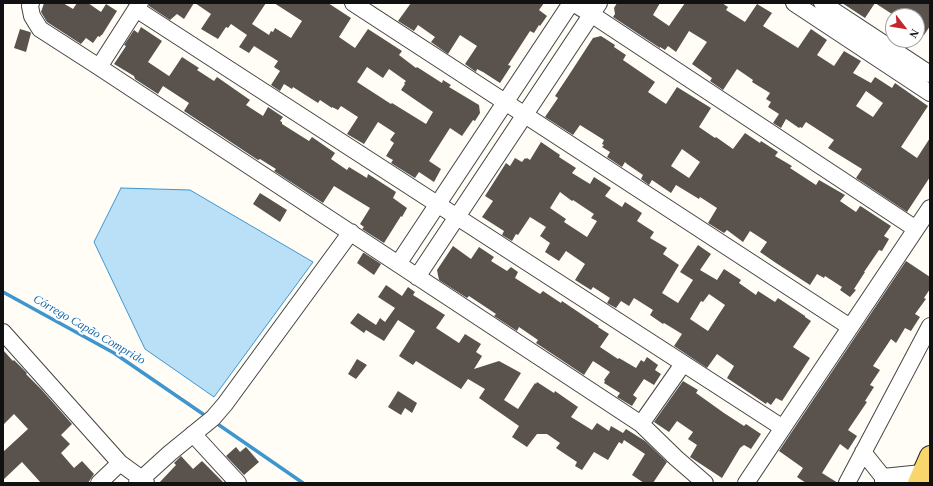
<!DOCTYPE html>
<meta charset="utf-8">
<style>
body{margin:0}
#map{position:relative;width:933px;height:486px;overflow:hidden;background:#fffdf5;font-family:Georgia,serif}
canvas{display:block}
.frame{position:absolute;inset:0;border:4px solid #111;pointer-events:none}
.north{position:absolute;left:885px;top:8px;width:40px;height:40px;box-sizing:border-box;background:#fff;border:1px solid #a0a0a0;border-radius:50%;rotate:121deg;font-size:11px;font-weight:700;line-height:16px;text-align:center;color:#111}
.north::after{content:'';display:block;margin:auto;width:14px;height:18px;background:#c4262e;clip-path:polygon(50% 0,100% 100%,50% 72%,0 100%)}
</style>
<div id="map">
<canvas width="933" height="486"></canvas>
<div class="frame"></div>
<div class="north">N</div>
</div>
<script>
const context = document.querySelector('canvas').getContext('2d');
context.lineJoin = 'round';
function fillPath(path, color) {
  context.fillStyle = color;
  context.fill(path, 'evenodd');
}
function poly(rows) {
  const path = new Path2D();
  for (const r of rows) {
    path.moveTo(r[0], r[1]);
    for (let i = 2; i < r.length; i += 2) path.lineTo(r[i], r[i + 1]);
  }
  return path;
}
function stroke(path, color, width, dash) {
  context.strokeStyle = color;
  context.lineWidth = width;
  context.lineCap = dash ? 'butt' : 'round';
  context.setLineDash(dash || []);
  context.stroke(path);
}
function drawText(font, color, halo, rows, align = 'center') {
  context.font = font + ' Georgia,serif';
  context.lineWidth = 4;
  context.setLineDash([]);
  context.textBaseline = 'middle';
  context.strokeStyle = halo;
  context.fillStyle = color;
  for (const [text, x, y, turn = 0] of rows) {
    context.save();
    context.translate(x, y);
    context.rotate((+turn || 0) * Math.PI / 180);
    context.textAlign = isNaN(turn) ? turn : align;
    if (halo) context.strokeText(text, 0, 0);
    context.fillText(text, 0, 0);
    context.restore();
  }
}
const water = poly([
 [121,188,190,190,313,262,214,397,145,349,94,242,121,188]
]);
fillPath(water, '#b9e0f7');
stroke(water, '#3f96cf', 1);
stroke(poly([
 [3,292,114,353,203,414],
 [219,425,303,483]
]), '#3f96cf', 3.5);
fillPath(poly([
 [44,3,63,3,73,9,77,3,88,3,101,12,106,4,117,11,102,35,101,35,100,37,98,36,93,43,86,38,81,44,47,22,41,12],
 [149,3,194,3,184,19,177,14,170,20,149,6],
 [195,3,266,3,252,24,269,35,271,31,273,32,275,28,291,38,302,21,274,3,328,3,351,18,339,37,355,48,368,29,402,51,399,55,416,68,417,67,442,83,443,80,451,85,449,87,479,105,480,113,475,121,473,120,462,136,450,128,429,161,441,169,434,182,419,172,415,178,391,163,393,160,386,156,394,143,390,140,395,133,378,122,364,144,347,134,358,117,341,106,338,110,332,107,332,108,320,100,318,103,293,87,292,89,284,84,280,91,271,85,280,71,274,67,278,61,254,46,249,53,239,47,247,35,231,24,228,28,226,27,218,39,201,29,211,14],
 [367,67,383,78,389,69,406,81,404,83,405,84,401,90,433,112,426,124,392,103,391,104,357,82],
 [411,3,544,3,539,10,547,16,540,26,539,25,534,33,530,31,508,65,511,66,500,83,483,72,477,69,476,72,465,64,477,46,460,35,448,54,431,42,435,37,418,25,414,31,398,21],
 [617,3,660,3,653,15,669,26,685,3,722,3,728,7,726,10,745,22,757,4,772,13,763,26,798,48,811,29,827,40,817,55,834,66,844,51,861,61,853,73,871,83,875,77,892,88,895,83,928,106,901,147,917,158,930,138,930,177,907,212,856,178,862,169,828,148,834,140,806,122,802,128,800,127,799,128,786,119,781,128,773,123,779,114,768,107,771,102,766,99,770,93,752,82,753,80,737,69,723,90,710,81,712,78,692,64,707,42,689,31,676,52,668,46,665,50,660,47,660,48,613,17,615,14,614,8],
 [866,91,883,103,873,117,856,106],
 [842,3,930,3,930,26,924,35,917,31,917,16,895,16,875,3,865,18],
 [141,27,162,41,148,62,169,76,170,75,182,57,199,68,197,70,214,81,217,77,250,100,246,105,263,116,268,107,283,117,280,121,282,122,282,124,309,141,312,137,335,153,331,159,347,170,349,167,367,178,368,174,396,192,393,198,407,208,402,217,401,216,384,243,362,229,364,227,360,224,370,208,334,186,323,203,274,171,276,169,260,159,258,160,184,111,189,103,163,86,158,94,135,79,134,76,114,64,126,46,124,45,134,30,138,33],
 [20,29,30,32,31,33,26,52,14,48],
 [601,36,615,45,614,47,626,55,623,60,655,82,648,92,666,104,677,87,711,108,699,127,715,138,716,137,733,149,745,133,760,143,761,141,778,152,775,156,792,166,790,168,816,185,819,180,845,195,840,201,856,212,860,206,862,207,891,226,884,236,889,239,882,251,879,250,864,272,865,272,854,289,856,290,850,297,840,290,842,287,825,276,824,278,817,274,810,285,776,263,760,252,767,242,750,231,743,242,727,230,724,233,708,223,717,208,700,197,699,199,676,185,671,193,652,180,649,185,641,179,643,175,627,164,625,162,622,167,607,157,610,152,602,147,604,145,602,144,604,140,580,125,573,135,545,117,558,98,555,96,569,75,593,38],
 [682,149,700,162,689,178,671,166],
 [541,142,560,155,559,157,576,168,572,173,590,184,594,177,611,188,605,196,622,207,625,202,642,213,637,221,654,232,650,238,667,248,663,254,679,265,662,293,678,303,693,280,680,272,698,245,711,254,700,270,717,280,724,269,741,280,739,283,756,295,758,291,775,302,778,298,805,316,805,317,811,321,793,347,810,358,782,401,776,398,771,405,767,402,766,404,727,378,734,366,717,354,707,368,674,346,682,334,664,323,663,324,650,315,653,310,634,298,629,306,621,301,616,308,607,303,610,298,593,287,591,290,575,280,585,264,566,251,559,261,545,252,550,243,540,236,546,227,530,217,518,235,516,234,512,241,502,235,504,231,482,217,493,201,485,196,506,163,510,166,515,158,522,162,525,158,526,159,527,158,530,160],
 [560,192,572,201,573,200,594,214,591,218,597,221,587,237,564,222,566,219,550,208],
 [709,294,725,305,708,331,690,319,701,301,703,302],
 [260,193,287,210,280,222,253,204],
 [453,246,471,259,479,247,494,257,491,261,507,271,511,267,518,272,515,278,540,294,543,291,561,303,562,301,599,326,598,327,609,334,600,347,618,359,619,358,636,368,641,360,644,362,647,357,658,365,655,370,661,374,654,385,644,379,633,395,637,398,632,406,617,397,620,393,604,383,605,381,604,380,610,372,593,361,584,375,536,343,538,340,519,327,517,331,494,316,496,314,469,296,467,298,439,280,437,270],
 [363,253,364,253,381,264,374,275,357,263],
 [906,261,930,277,930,289,924,298,926,299,915,314,920,317,911,331,905,328,896,343,891,339,873,366,880,370,870,385,874,387,865,401,867,402,848,430,857,436,848,450,840,444,822,473,838,483,806,483,797,477,803,468,779,451],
 [386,285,402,296,408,287,415,292,413,295,445,315,436,328,459,343,465,334,481,344,476,352,482,356,474,369,499,361,521,373,504,400,518,409,535,383,536,384,537,382,554,393,555,391,578,407,571,417,592,430,597,423,609,431,611,426,623,433,626,429,645,441,667,462,653,483,644,483,632,475,645,454,624,440,622,444,619,442,608,460,594,452,582,470,575,466,577,462,556,448,560,443,547,434,537,434,527,447,512,437,519,426,479,398,485,389,468,379,461,389,416,361,413,365,399,356,415,331,398,320,384,341,366,330,364,333,350,323,358,313,376,325,380,318,385,322,395,308,378,297],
 [3,350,13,361,14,360,27,373,26,374,41,389,72,424,61,435,70,444,61,453,74,468,82,461,94,474,88,483,41,483,22,462,3,480,3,452,28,429,14,414,3,425],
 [357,359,367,365,356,379,348,374],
 [683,381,698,390,696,393,724,413,744,426,746,424,761,434,751,449,744,445,740,448,722,478,690,457,697,445,688,439,693,432,677,421,669,432,654,422],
 [398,391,417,403,412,413,405,408,401,415,388,407],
 [236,447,240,452,246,447,259,462,244,475,226,456],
 [181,456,193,469,202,461,224,483,159,483,176,465,174,463]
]), '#5a524d');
const minor = poly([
 [31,3,30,6,32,16,40,29,99,67,641,424,676,458,705,483],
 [353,3,505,102,850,327],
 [573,3,591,14,916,229],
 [794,3,930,93],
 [822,3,930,74],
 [136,9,783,428],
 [99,67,140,3],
 [398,264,571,3],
 [417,277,599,3],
 [3,332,120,463,142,479,146,483],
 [641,424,683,364],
 [193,434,238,483],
 [863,452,883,477,883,483],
 [883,477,922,473],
 [99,483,120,463],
 [137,483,170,453,213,418,225,404,351,232],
 [746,483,930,208],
 [847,483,930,326]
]);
const major = poly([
 [918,483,930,456]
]);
stroke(minor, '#444', 18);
stroke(major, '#222', 22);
stroke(minor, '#fff', 16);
stroke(major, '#f9d66b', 20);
drawText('italic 12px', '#1768a6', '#fff', [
 ["Córrego Capão Comprido",89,330,30]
]);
</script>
